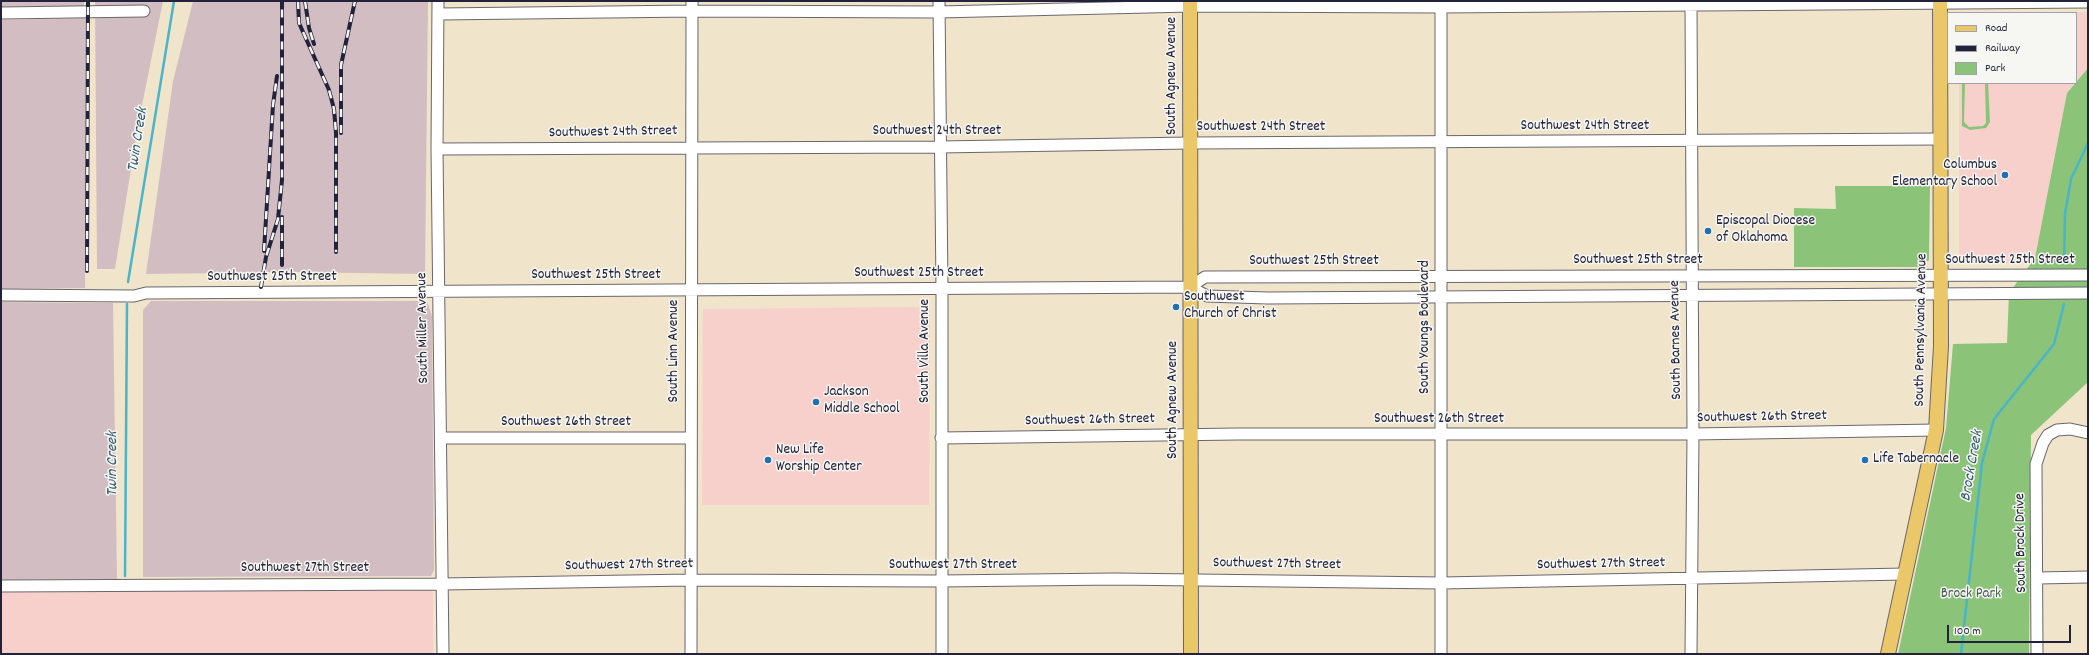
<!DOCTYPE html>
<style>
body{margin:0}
#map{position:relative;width:2089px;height:655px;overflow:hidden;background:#f0e4cb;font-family:Dekko,sans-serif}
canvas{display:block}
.frame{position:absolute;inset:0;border:2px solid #22223b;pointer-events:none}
.legend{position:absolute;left:1947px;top:12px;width:130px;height:72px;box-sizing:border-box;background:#f6f6f2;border:1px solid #a1a1a9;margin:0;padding:5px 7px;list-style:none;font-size:12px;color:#22223b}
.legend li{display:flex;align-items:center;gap:8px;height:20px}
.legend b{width:20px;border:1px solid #a1a1a9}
.scale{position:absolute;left:1947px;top:625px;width:124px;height:18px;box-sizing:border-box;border:2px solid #22223b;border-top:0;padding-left:5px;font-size:12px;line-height:14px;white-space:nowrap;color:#22223b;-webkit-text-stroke:3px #f6f6f2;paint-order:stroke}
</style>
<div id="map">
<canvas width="2089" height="655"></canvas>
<div class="frame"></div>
<ul class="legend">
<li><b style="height:5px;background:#eac769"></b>Road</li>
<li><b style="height:5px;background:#22223b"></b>Railway</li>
<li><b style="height:11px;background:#8bc478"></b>Park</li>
</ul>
<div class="scale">100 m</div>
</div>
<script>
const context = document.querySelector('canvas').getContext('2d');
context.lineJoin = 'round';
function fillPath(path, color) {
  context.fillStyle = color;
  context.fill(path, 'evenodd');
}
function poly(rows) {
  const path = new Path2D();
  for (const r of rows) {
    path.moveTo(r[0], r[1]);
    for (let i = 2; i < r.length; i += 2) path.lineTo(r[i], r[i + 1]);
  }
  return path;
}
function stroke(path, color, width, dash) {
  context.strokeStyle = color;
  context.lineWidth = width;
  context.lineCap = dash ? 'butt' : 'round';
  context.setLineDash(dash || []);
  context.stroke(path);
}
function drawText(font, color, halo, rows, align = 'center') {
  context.font = font + ' Dekko,sans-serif';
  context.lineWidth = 3;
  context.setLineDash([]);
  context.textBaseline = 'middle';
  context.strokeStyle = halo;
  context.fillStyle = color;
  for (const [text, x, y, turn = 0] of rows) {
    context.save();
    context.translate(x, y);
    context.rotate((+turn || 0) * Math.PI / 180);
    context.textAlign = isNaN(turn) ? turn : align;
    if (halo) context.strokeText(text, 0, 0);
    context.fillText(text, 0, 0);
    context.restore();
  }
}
fillPath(poly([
 [1958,12,2088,12,2088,68,2076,82,2076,13],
 [1959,83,2075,83,2067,93,2035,258,2022,263,1959,263],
 [930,307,929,505,702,505,703,309],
 [428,589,433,592,433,654,1,654,1,591]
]), '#f7d0cb');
fillPath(poly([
 [1,1,84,1,84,6,1,7],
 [95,1,163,1,138,125,115,269,97,269],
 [193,1,428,1,425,274,292,272,146,274,173,81],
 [86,18,85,288,1,289,1,20],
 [151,301,427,301,432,316,434,570,431,576,143,577,143,310],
 [1,302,113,303,117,579,1,580]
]), '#d2bec2');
fillPath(poly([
 [2088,68,2088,382,2031,435,2029,654,1898,654,1946,428,1953,344,2007,343,2009,293,2035,258,2067,93],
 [1962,83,1965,83,1964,122,1969,127,1983,126,1986,123,1985,83,1988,83,1990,122,1986,128,1970,130,1962,126],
 [1835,186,1930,186,1929,260,1920,267,1794,267,1794,208,1836,209]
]), '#8bc478');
stroke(poly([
 [2064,263,2065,214,2071,179,2088,143],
 [128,282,174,1],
 [125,576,127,304],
 [1961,654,1982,463,1994,419,2054,344,2064,304]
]), '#4ab4c8', 2.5);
const minor = poly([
 [438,1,437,149,443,654],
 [939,1,942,289,942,654],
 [1441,1,1441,654],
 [1691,1,1693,434,1691,654],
 [1,13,144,11],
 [439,14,692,11,939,12,1190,6,1441,7,2088,2],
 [437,149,939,147,1191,143,1941,139],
 [1190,287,1205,277,2088,275],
 [1,295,134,296,146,293,1190,287,1207,296,1267,298,2088,293],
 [441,438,690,438],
 [941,438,1238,434,1693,434,1936,430],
 [2038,578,2088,577],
 [1,586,442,584,691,580,941,581,1115,579,1442,583,1905,574],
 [691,654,692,1],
 [2037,654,2036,464,2043,443,2048,435,2057,430,2070,429,2088,433]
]);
const major = poly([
 [1190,1,1191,654],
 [1888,654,1936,430,1941,346,1940,1]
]);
stroke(minor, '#6a666d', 13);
stroke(major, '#6a666d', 16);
stroke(minor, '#fff', 11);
stroke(major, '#eac769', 14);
const rail = poly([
 [298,1,299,23,329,90,334,109,336,133,336,252],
 [305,1,309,28,314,44],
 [341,133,341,65,355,1],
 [282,217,282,265],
 [264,251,273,105,277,76],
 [87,271,88,1],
 [261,287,266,257,278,219,282,180,282,1]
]);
stroke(rail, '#22223b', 4);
stroke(rail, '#f6f6f2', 2.5, [8]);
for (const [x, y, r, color] of [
 [2005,175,4,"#1f6fb2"],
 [1708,231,4,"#1f6fb2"],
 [1176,307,4,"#1f6fb2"],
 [816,402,4,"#1f6fb2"],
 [768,460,4,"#1f6fb2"],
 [1865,460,4,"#1f6fb2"]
]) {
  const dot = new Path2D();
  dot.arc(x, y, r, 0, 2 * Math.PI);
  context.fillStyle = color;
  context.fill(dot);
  stroke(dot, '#f6f6f2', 1.5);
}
drawText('15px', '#22223b', '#f6f6f2', [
 ["South Agnew Avenue",1173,76,-90],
 ["Southwest 24th Street",1585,127],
 ["Southwest 24th Street",1261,128],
 ["Southwest 24th Street",937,132],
 ["Southwest 24th Street",613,133,-1],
 ["Southwest 25th Street",1638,261],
 ["Southwest 25th Street",2010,261],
 ["Southwest 25th Street",1314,262],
 ["Southwest 25th Street",919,274],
 ["Southwest 25th Street",596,276],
 ["Southwest 25th Street",272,278],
 ["South Youngs Boulevard",1426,327,-90],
 ["South Miller Avenue",424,328,-91],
 ["South Pennsylvania Avenue",1922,330,-89],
 ["South Barnes Avenue",1677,340,-91],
 ["South Linn Avenue",675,351,-90],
 ["South Villa Avenue",926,351,-90],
 ["South Agnew Avenue",1174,400,-90],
 ["Southwest 26th Street",1762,418,-1],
 ["Southwest 26th Street",1439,420],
 ["Southwest 26th Street",1090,421,-1],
 ["Southwest 26th Street",566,423],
 ["South Brock Drive",2022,543,-91],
 ["Southwest 27th Street",1277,565,1],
 ["Southwest 27th Street",1601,565,-1],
 ["Southwest 27th Street",629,566,-1],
 ["Southwest 27th Street",953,566],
 ["Southwest 27th Street",305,569]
]);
drawText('15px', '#22223b', '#f6f6f2', [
 ["Columbus",1997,166,"right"],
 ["Elementary School",1997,183,"right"],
 ["Episcopal Diocese",1716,222],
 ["of Oklahoma",1716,239],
 ["Southwest",1184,298],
 ["Church of Christ",1184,315],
 ["Jackson",824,393],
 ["Middle School",824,410],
 ["New Life",776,451],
 ["Worship Center",776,468],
 ["Life Tabernacle",1873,460]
], 'left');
drawText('15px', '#475b50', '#f6f6f2', [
 ["Brock Park",1971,595]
]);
drawText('italic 16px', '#325c73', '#f6f6f2', [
 ["Twin Creek",139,140,-81],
 ["Twin Creek",114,464,-90],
 ["Brock Creek",1973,466,-80]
]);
</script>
